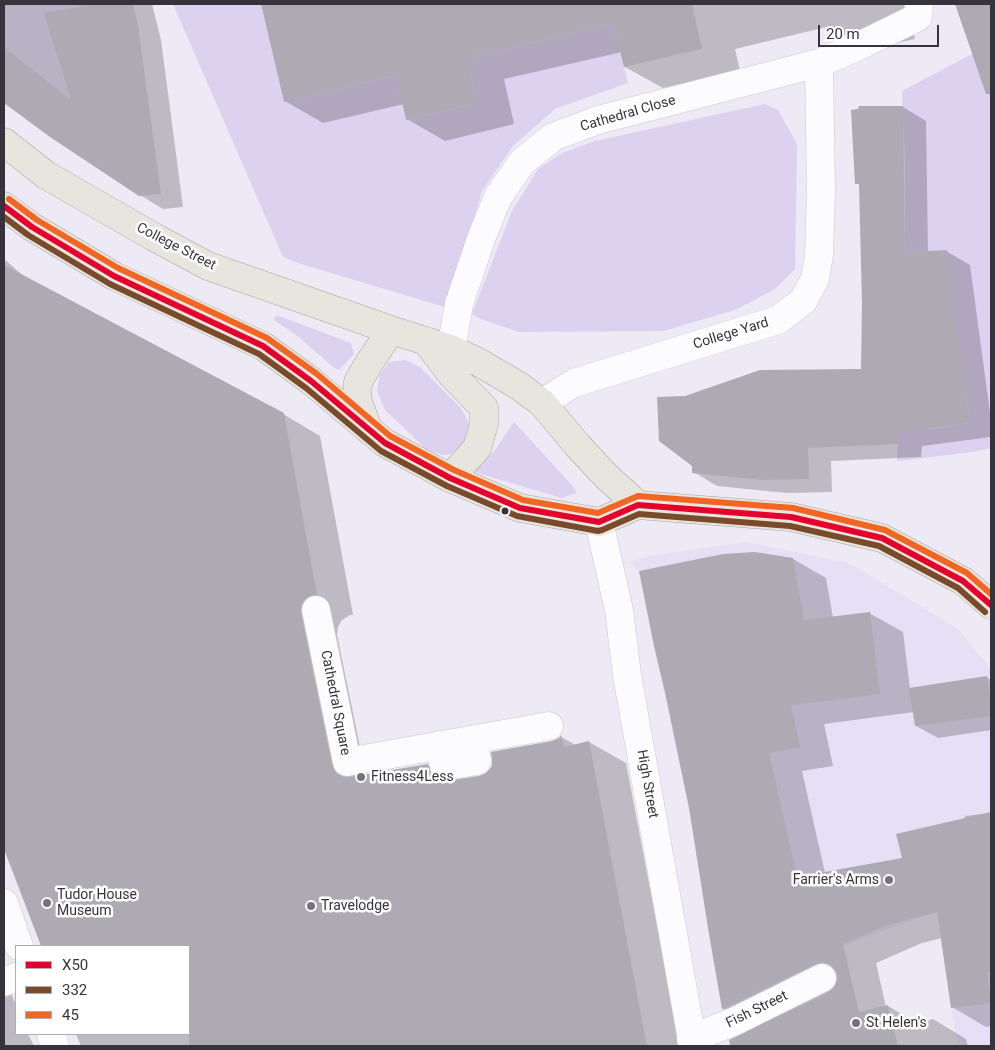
<!DOCTYPE html>
<style>
body{margin:0}
#map{position:relative;width:995px;height:1050px;overflow:hidden;background:#ede9f5;font-family:Roboto,sans-serif}
canvas{display:block}
.frame{position:absolute;inset:0;border:5px solid #37333c;pointer-events:none}
.legend{position:absolute;left:15px;top:945px;width:175px;height:90px;box-sizing:border-box;background:#fff;border:1px solid #afadb1;margin:0;padding:6px 9px;list-style:none;font-size:15px;color:#37333c}
.legend li{display:flex;align-items:center;gap:10px;height:25px}
.legend b{width:25px;border:1px solid #afadb1}
.scale{position:absolute;left:818px;top:25px;width:121px;height:22px;box-sizing:border-box;border:2px solid #37333c;border-top:0;padding-left:6px;font-size:15px;line-height:18px;white-space:nowrap;color:#37333c;-webkit-text-stroke:4px #fff;paint-order:stroke}
</style>
<div id="map">
<canvas width="995" height="1050"></canvas>
<div class="frame"></div>
<ul class="legend">
<li><b style="height:6px;background:#e4002b"></b>X50</li>
<li><b style="height:6px;background:#7a4b2a"></b>332</li>
<li><b style="height:6px;background:#f26522"></b>45</li>
</ul>
<div class="scale">20 m</div>
</div>
<script>
const context = document.querySelector('canvas').getContext('2d');
context.lineJoin = 'round';
function fillPath(path, color) {
  context.fillStyle = color;
  context.fill(path, 'evenodd');
}
function poly(rows) {
  const path = new Path2D();
  for (const r of rows) {
    path.moveTo(r[0], r[1]);
    for (let i = 2; i < r.length; i += 2) path.lineTo(r[i], r[i + 1]);
  }
  return path;
}
function stroke(path, color, width, dash) {
  context.strokeStyle = color;
  context.lineWidth = width;
  context.lineCap = dash ? 'butt' : 'round';
  context.setLineDash(dash || []);
  context.stroke(path);
}
function drawText(font, color, halo, rows, align = 'center') {
  context.font = font + ' Roboto,sans-serif';
  context.lineWidth = 5;
  context.setLineDash([]);
  context.textBaseline = 'middle';
  context.strokeStyle = halo;
  context.fillStyle = color;
  for (const [text, x, y, turn = 0] of rows) {
    context.save();
    context.translate(x, y);
    context.rotate((+turn || 0) * Math.PI / 180);
    context.textAlign = isNaN(turn) ? turn : align;
    if (halo) context.strokeText(text, 0, 0);
    context.fillText(text, 0, 0);
    context.restore();
  }
}
fillPath(poly([
 [4,4,133,4,138,24,160,188,152,195,147,196,108,175,51,137,4,102],
 [746,542,849,563,957,628,991,669,991,902,936,912,861,939,822,955,770,988,722,1011,709,934,689,808,654,647,639,571,629,562,654,555],
 [991,933,991,1046,958,1046,952,1012,942,942]
]), '#e7dff5');
fillPath(poly([
 [173,4,261,4,284,102,396,75,406,120,477,103,467,58,613,24,628,83,555,109,513,146,482,191,448,308,301,264,283,257],
 [972,54,976,63,991,58,991,448,973,452,897,461,905,252,905,164,902,91],
 [946,250,970,423,930,429,905,252],
 [765,104,778,110,797,144,795,269,775,289,735,310,663,331,519,332,481,319,472,314,512,211,538,169,562,153,595,141],
 [279,316,351,343,354,354,339,370,333,367,300,338,274,320,275,317],
 [406,360,420,367,461,408,470,425,465,442,450,454,442,455,426,449,385,410,377,391,380,374,389,362],
 [514,422,571,484,577,493,562,498,474,472,495,450]
]), '#dcd1ef');
fillPath(poly([
 [4,4,152,4,161,40,183,207,163,209,140,195,4,101],
 [263,4,907,4,915,39,869,49,831,27,831,26,735,49,740,71,663,88,625,67,622,52,504,79,514,124,445,141,407,119,404,104,323,123,285,101],
 [956,4,991,4,991,71,977,63],
 [903,107,926,121,928,252,946,251,970,265,991,420,991,437,922,446,921,457,831,461,832,492,787,493,717,486,694,472,685,397,862,370,863,303,860,185,857,183],
 [4,259,26,278,283,414,320,436,353,615,350,615,342,620,338,627,337,635,366,776,427,765,456,781,480,778,552,743,561,737,576,745,589,742,626,763,680,1046,81,1046,76,1034,189,1034,189,946,42,946,4,846,4,688,5,687,4,686],
 [793,559,826,578,833,618,869,613,903,632,910,689,986,677,991,680,991,730,938,738,916,726,914,712,824,724,833,766,802,771,825,873,904,859,965,820,965,816,991,813,991,1026,986,1027,952,1007,942,938,922,943,876,963,886,1007,888,1006,917,1023,933,1019,966,1039,968,1046,731,1046,730,1041,757,1028,723,1009,710,933],
 [4,973,16,1006,16,1034,28,1034,34,1046,4,1046]
]), '#0003');
fillPath(poly([
 [80,4,133,4,138,26,161,194,139,196,50,137,4,103,4,47,71,100,44,13,81,7],
 [261,4,692,4,702,49,624,67,613,24,467,58,477,103,406,120,396,75,284,102],
 [955,4,991,4,991,94,986,94],
 [859,106,903,106,905,252,947,250,970,423,898,433,898,444,808,448,809,479,763,480,692,473,692,466,659,441,657,397,685,396,760,370,861,369,862,303,859,184,855,184,851,110,858,109],
 [4,265,284,413,317,595,312,595,305,599,301,606,301,613,332,765,336,773,342,777,350,777,428,764,429,769,432,776,439,781,446,781,479,776,486,773,492,766,492,759,491,752,552,741,559,738,561,735,564,747,589,741,647,1046,189,1046,189,946,41,946,4,849],
 [755,552,793,558,804,620,870,612,880,694,791,705,800,747,769,753,797,877,902,858,896,834,991,812,991,971,987,972,991,1003,951,1008,937,912,888,925,843,944,859,1012,888,1005,898,1046,730,1046,729,1040,829,992,835,986,838,979,836,971,831,965,823,962,816,964,722,1009,709,934,689,808,665,692,654,646,639,571,723,554],
 [987,676,991,705,991,716,915,726,909,688]
]), '#adaab4');
const street = poly([
 [451,349,459,304,482,236,498,197,522,162,553,137,598,120,819,63,859,46,918,17,919,4],
 [542,403,574,383,778,320,803,301,815,279,819,255,821,192,819,63],
 [599,522,619,610,627,675,693,1046],
 [316,610,347,762,549,726],
 [440,745,444,766,477,761,473,740],
 [4,903,19,946],
 [4,982,16,977],
 [51,1034,55,1046],
 [691,1039,735,1021,822,978]
]);
const primary = poly([
 [4,142,46,175,154,237,208,266,391,330,451,349,480,363,519,386,542,403,578,446,606,476,638,505],
 [4,206,32,227,114,276,263,346,311,381,385,443,450,478,520,508,599,522,638,505,791,517,882,538,963,581,991,605],
 [426,341,452,375,484,408,484,424,477,448,450,478],
 [368,429,357,399,358,382,369,363,391,330]
]);
stroke(street, '#cbc7d2', 29);
stroke(primary, '#a9a69d', 29);
stroke(street, '#fcfcfe', 28);
stroke(primary, '#e6e5de', 28);
stroke(poly([
 [4,206,32,227,114,276,263,346,311,381,385,443,450,478,520,508,599,522,638,505,791,517,882,538,963,581,991,605]
]), '#e4002b', 6);
stroke(poly([
 [4,217,28,235,110,284,259,354,306,388,381,451,447,486,517,516,598,531,602,530,639,514,790,526,879,546,958,588,985,612]
]), '#7a4b2a', 6);
stroke(poly([
 [9,199,37,220,118,268,267,338,317,374,390,436,454,470,523,500,598,513,638,496,793,508,885,530,967,573,991,594]
]), '#f26522', 6);
for (const [x, y, r, color] of [
 [505,511,4.5,"#37333c"],
 [361,777,5,"#77737d"],
 [889,880,5,"#77737d"],
 [47,903,5,"#77737d"],
 [311,906,5,"#77737d"],
 [856,1023,5,"#77737d"]
]) {
  const dot = new Path2D();
  dot.arc(x, y, r, 0, 2 * Math.PI);
  context.fillStyle = color;
  context.fill(dot);
  stroke(dot, '#fff', 2);
}
drawText('14px', '#37333c', '#fff', [
 ["Cathedral Close",628,114,-16],
 ["College Street",176,247,27],
 ["College Yard",731,334,-17],
 ["Cathedral Square",335,703,79],
 ["High Street",647,784,80],
 ["Fish Street",757,1010,-26]
]);
drawText('14px', '#37333c', '#fff', [
 ["Fitness4Less",371,777],
 ["Farrier's Arms",879,880,"right"],
 ["Tudor House",57,895],
 ["Museum",57,911],
 ["Travelodge",321,906],
 ["St Helen's",866,1023]
], 'left');
</script>
